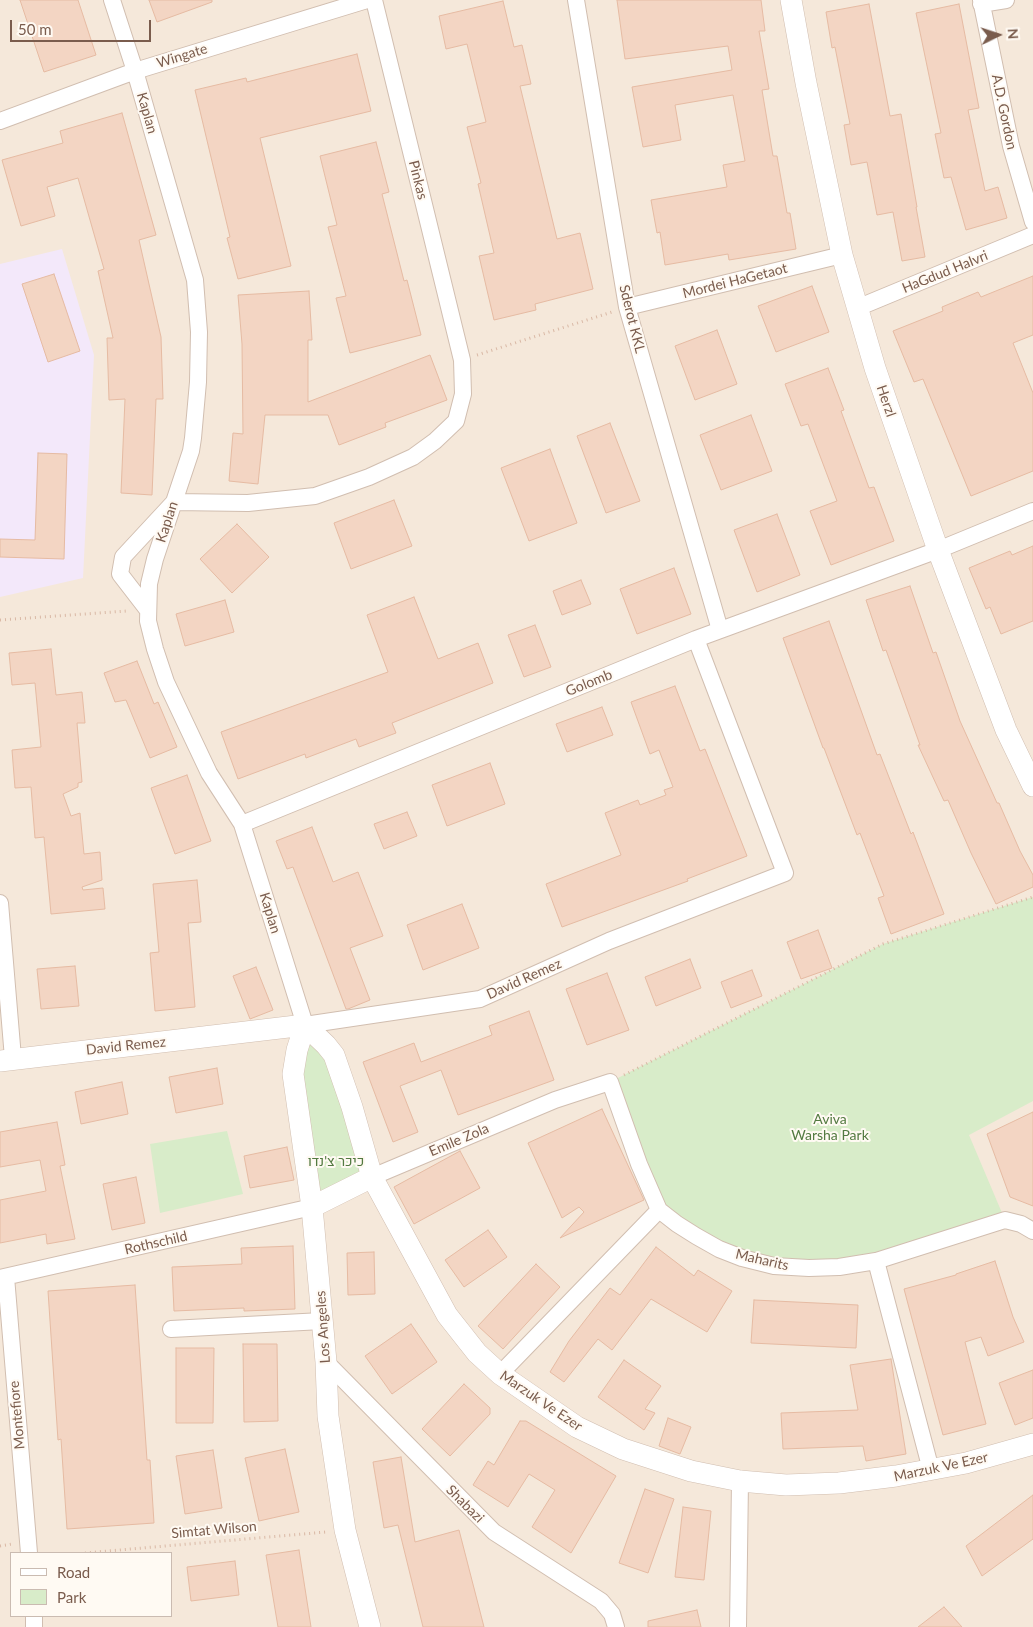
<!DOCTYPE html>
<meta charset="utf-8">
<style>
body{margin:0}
#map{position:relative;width:1033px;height:1627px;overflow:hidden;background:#fdf6ec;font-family:Lato,sans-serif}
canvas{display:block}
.legend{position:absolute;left:10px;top:1552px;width:162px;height:65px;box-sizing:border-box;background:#fffaf3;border:1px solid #cabbb1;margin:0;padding:6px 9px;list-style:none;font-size:15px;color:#7a5c4d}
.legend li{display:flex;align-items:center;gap:10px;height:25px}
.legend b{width:25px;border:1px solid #cabbb1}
.north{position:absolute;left:973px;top:10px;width:50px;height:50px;-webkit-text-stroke:4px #fffaf3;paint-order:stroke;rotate:86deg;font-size:14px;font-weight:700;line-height:20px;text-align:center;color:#7a5c4d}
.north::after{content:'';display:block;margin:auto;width:18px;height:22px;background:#7a5c4d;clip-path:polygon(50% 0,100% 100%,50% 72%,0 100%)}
.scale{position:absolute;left:10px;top:20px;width:141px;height:22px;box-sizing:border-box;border:2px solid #7a5c4d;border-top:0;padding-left:6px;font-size:15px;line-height:18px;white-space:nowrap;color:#7a5c4d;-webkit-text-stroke:4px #fffaf3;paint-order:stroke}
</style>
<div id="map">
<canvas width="1033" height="1627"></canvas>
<ul class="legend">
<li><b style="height:6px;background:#fff"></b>Road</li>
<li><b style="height:14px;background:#d8ecc9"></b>Park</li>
</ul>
<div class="north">N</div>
<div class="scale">50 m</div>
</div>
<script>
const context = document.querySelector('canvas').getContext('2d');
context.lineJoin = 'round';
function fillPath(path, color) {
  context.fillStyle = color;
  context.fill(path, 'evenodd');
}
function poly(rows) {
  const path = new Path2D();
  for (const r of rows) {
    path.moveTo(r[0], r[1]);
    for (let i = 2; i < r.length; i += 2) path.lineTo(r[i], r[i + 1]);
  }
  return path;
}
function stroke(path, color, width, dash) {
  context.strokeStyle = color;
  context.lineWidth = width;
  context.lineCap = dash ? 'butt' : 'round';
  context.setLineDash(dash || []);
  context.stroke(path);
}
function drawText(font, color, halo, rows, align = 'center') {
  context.font = font + ' Lato,Heebo,sans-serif';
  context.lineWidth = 4;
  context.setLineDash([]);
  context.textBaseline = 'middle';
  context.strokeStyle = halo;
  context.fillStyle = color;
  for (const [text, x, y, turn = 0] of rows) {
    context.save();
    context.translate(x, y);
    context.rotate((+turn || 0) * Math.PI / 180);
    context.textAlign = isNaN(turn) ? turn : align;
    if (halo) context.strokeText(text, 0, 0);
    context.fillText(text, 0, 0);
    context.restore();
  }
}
fillPath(poly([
 [0,0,1033,0,1033,1627,0,1627],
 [11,1553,171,1553,171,1616,11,1616]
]), '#f5e8da');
fillPath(poly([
 [62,249,94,355,83,578,0,597,0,264]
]), '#f3e8fa');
fillPath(poly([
 [1033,897,1033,1101,969,1135,1005,1220,839,1267,742,1258,659,1210,610,1082,883,944],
 [305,1025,326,1045,372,1177,312,1207,297,1050],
 [227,1131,243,1194,160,1213,150,1144]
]), '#d8ecc9');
const building = poly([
 [20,0,78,0,96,55,44,72,20,0],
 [149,0,212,0,212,2,157,22,149,0],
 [617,0,761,0,765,31,759,31,769,89,762,90,773,156,777,156,787,213,790,213,796,249,729,260,728,254,665,265,660,232,657,233,651,200,727,187,723,165,745,161,733,95,675,105,681,140,643,147,632,87,732,70,728,46,625,59,617,0],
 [503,1,514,47,522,45,531,84,520,86,557,239,580,233,593,289,535,304,536,310,494,320,479,256,494,253,478,184,481,183,467,127,486,122,467,44,446,49,439,16,503,1],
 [869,4,890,116,901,114,917,207,916,207,925,257,902,261,893,212,877,215,867,162,851,165,844,125,850,124,835,47,832,48,826,12,869,4],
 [959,4,979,108,968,110,985,191,998,187,1007,218,966,230,951,177,944,178,935,134,941,133,916,13,959,4],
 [357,54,371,111,260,138,291,266,238,279,227,238,230,237,195,90,246,78,247,82,357,54],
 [122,113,156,235,139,240,161,337,163,399,156,399,152,495,121,493,125,399,109,400,107,338,113,338,98,271,104,269,78,178,47,187,55,216,21,226,2,160,63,143,60,131,122,113],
 [376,142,389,192,382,194,404,281,407,280,421,335,350,353,336,298,346,296,328,227,337,225,320,156,376,142],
 [54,274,80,351,48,362,22,284,54,274],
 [1033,276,1033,335,1013,343,1033,393,1033,471,971,496,923,379,914,382,893,331,943,311,942,307,978,292,981,297,1033,276],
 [812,286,829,332,776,352,758,306,812,286],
 [309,291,312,340,308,340,308,402,430,355,447,400,385,423,386,427,339,445,328,415,265,415,258,484,229,481,233,433,243,434,242,344,238,295,309,291],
 [717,330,737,384,695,400,675,346,717,330],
 [828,368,844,410,841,411,869,488,874,487,894,541,831,565,810,511,837,501,808,424,801,426,785,384,828,368],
 [751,415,772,471,721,490,700,435,751,415],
 [610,423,640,501,606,513,577,436,610,423],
 [550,449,577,523,529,541,501,468,550,449],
 [38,453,67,454,64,559,0,557,0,539,35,540,38,453],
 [394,500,412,546,351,569,334,523,394,500],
 [777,514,800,575,757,592,734,530,777,514],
 [237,524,269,557,232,593,200,559,237,524],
 [1033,546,1033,621,1001,634,990,607,986,609,969,568,1010,551,1012,555,1033,546],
 [674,568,691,614,637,634,620,589,674,568],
 [581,580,591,604,562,615,553,591,581,580],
 [910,586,933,653,936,652,960,721,997,803,999,803,1020,851,1033,875,1033,887,996,904,971,853,948,800,944,801,918,745,920,745,886,650,883,651,866,600,910,586],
 [414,597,438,659,478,643,493,683,392,723,396,733,359,747,356,739,306,758,305,754,238,779,221,732,388,672,367,615,414,597],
 [225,600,234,632,185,646,176,614,225,600],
 [829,621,877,755,880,754,911,834,913,832,944,914,891,934,878,898,884,896,860,833,857,835,824,748,823,748,783,638,829,621],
 [535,625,551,667,524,677,508,635,535,625],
 [51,649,56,695,82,692,85,723,77,723,82,782,78,783,78,787,63,794,71,816,80,813,84,854,100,852,102,880,82,887,83,890,103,888,105,909,51,914,44,837,35,838,31,787,15,788,12,750,41,747,35,683,12,685,9,653,51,649],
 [137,661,154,704,158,702,177,747,150,758,126,700,115,702,104,673,137,661],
 [675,686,700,751,705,749,747,856,687,879,688,881,562,927,546,884,621,855,605,813,638,800,640,805,666,795,664,790,673,787,659,750,650,754,631,702,675,686],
 [602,707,613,735,567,752,556,724,602,707],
 [490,763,505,804,447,826,432,785,490,763],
 [187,775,211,841,175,854,151,788,187,775],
 [407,812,417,836,384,849,374,824,407,812],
 [312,827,333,882,358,872,383,936,350,948,370,1000,348,1009,346,1009,293,867,287,869,276,841,312,827],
 [197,880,201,922,188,923,195,1007,155,1011,150,953,159,952,153,884,197,880],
 [462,904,479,948,423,970,407,925,462,904],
 [818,930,832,968,801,979,787,942,818,930],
 [690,959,701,988,656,1006,645,977,690,959],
 [75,966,79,1006,41,1009,37,969,75,966],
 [256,967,273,1010,250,1019,233,976,256,967],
 [752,970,762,996,731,1008,721,982,752,970],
 [607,973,629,1030,587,1045,566,989,607,973],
 [529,1011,554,1080,458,1115,441,1070,400,1086,418,1132,393,1142,363,1062,414,1043,421,1062,492,1035,489,1026,529,1011],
 [217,1068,223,1104,176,1113,169,1077,217,1068],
 [122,1082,128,1114,81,1124,75,1092,122,1082],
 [602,1109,644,1200,560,1238,584,1212,579,1207,562,1218,528,1143,602,1109],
 [1033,1112,1033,1206,1010,1197,987,1134,1033,1112],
 [57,1122,65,1165,60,1166,75,1239,47,1244,46,1234,0,1243,0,1200,46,1191,40,1160,0,1167,0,1132,57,1122],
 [287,1147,294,1180,250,1188,244,1156,287,1147],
 [460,1151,480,1188,414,1224,394,1187,460,1151],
 [136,1177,145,1223,112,1230,103,1184,136,1177],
 [488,1230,507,1257,464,1287,445,1260,488,1230],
 [293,1246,295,1309,244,1311,244,1308,174,1311,172,1267,242,1264,241,1248,293,1246],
 [656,1247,694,1276,698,1270,732,1291,707,1332,651,1299,612,1350,598,1339,564,1382,550,1372,569,1341,610,1288,620,1295,656,1247],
 [374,1252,375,1294,348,1295,347,1253,374,1252],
 [995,1261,1013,1317,1024,1342,988,1356,981,1337,965,1342,986,1424,943,1435,904,1289,956,1275,956,1274,995,1261],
 [536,1264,560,1287,503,1349,478,1326,536,1264],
 [135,1285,147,1460,150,1460,154,1523,67,1529,61,1439,58,1440,48,1291,135,1285],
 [754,1300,858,1305,856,1348,751,1343,754,1300],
 [411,1324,437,1362,392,1394,365,1356,411,1324],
 [243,1344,277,1344,278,1421,244,1422,243,1344],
 [176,1348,214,1348,213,1423,176,1423,176,1348],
 [891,1359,906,1454,866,1461,863,1446,783,1449,781,1413,858,1410,850,1365,891,1359],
 [624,1360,661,1386,645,1409,655,1413,644,1430,598,1397,624,1360],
 [1033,1370,1033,1418,1015,1425,999,1383,1033,1370],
 [464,1384,490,1408,490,1414,450,1456,422,1429,464,1384],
 [668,1418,691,1427,680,1454,659,1446,668,1418],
 [520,1421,526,1421,616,1476,571,1553,532,1527,555,1490,529,1474,508,1507,473,1485,488,1461,494,1465,520,1421],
 [285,1449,299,1512,259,1521,245,1458,285,1449],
 [213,1450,222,1508,185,1514,176,1456,213,1450],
 [401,1457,415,1542,459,1530,484,1627,423,1627,398,1525,384,1528,373,1462,401,1457],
 [645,1489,674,1499,648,1573,619,1563,645,1489],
 [1033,1495,1033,1539,982,1576,966,1546,1033,1495],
 [683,1507,711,1511,704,1580,675,1577,683,1507],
 [299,1550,311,1627,278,1627,266,1555,299,1550],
 [235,1561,239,1595,191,1601,187,1567,235,1561],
 [944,1607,962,1627,918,1627,944,1607],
 [697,1610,701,1627,648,1627,648,1621,697,1610]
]);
fillPath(building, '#f3d5c3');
stroke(building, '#e6bba3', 1);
const minor = poly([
 [112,0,135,71,195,280,199,332,198,382,193,438,191,451,155,559,149,584,148,621,155,649,166,682,209,773,242,824,305,1025,480,999,609,941,785,873,696,639],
 [576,0,627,307,720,630],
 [981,0,1011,146,1033,222],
 [981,4,1006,0],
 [0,121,135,71,367,0],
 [627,307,842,255],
 [857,308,1033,235],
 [147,609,120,574,123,557,174,502,248,503,315,496,369,477,413,457,435,441,456,421,463,394,462,360,374,0],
 [242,824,696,639,938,550,1033,511],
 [0,903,13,1058],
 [372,1177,555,1100,610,1082,639,1164,659,1210,677,1224,696,1236,719,1249,742,1258,774,1266,809,1268,839,1267,876,1261,1005,1220,1021,1224,1033,1231],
 [876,1261,931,1470],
 [6,1277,29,1553],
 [0,1278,312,1207],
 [171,1329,322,1321],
 [326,1362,494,1532,601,1601,612,1614,616,1627],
 [500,1374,659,1210],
 [34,1616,34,1627],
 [738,1627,740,1481]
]);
const tertiary = poly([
 [791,0,806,83,842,255,875,368,938,550,1006,730,1033,786],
 [305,1025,326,1045,334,1055,352,1107,372,1177,447,1315,477,1353,500,1374,577,1427,623,1449,691,1471,740,1481,786,1485,839,1483,896,1476,966,1463,1033,1444],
 [305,1025,297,1050,293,1074,312,1207,326,1362,328,1416,345,1530,370,1627],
 [0,1061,305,1025],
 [312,1207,372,1177]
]);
stroke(minor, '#d1beb0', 18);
stroke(tertiary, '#d1beb0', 22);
stroke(poly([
 [477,355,612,312],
 [0,620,127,611],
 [624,1075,883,944,1033,897],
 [0,1546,12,1544],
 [85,1553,326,1532]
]), '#d9b8a5', 3, [1, 4]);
stroke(minor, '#fff', 16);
stroke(tertiary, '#fff', 21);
drawText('14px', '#7a5c4d', '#fffaf3', [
 ["Wingate",182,56,-17],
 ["A.D. Gordon",1004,112,78],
 ["Kaplan",147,113,74],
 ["Pinkas",418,180,76],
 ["HaGdud HaIvri",945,272,-22],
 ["Mordei HaGetaot",735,281,-14],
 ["Sderot KKL",632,319,76],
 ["Herzl",886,401,71],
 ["Kaplan",167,522,-72],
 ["Golomb",589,683,-22],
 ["Kaplan",270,913,73],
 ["David Remez",524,979,-24],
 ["David Remez",126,1046,-6],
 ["Emile Zola",459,1140,-23],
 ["Rothschild",156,1243,-13],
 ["Maharits",762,1260,13],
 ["Los Angeles",323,1327,-94],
 ["Marzuk Ve Ezer",541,1401,34],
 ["Montefiore",17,1415,-95],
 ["Marzuk Ve Ezer",941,1467,-12],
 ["Shabazi",465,1504,45],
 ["Simtat Wilson",214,1530,-5]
]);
drawText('14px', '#537a41', '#fffaf3', [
 ["Aviva",830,1119],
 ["Warsha Park",830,1135],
 ["כיכר צ'נדו",336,1161]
]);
</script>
